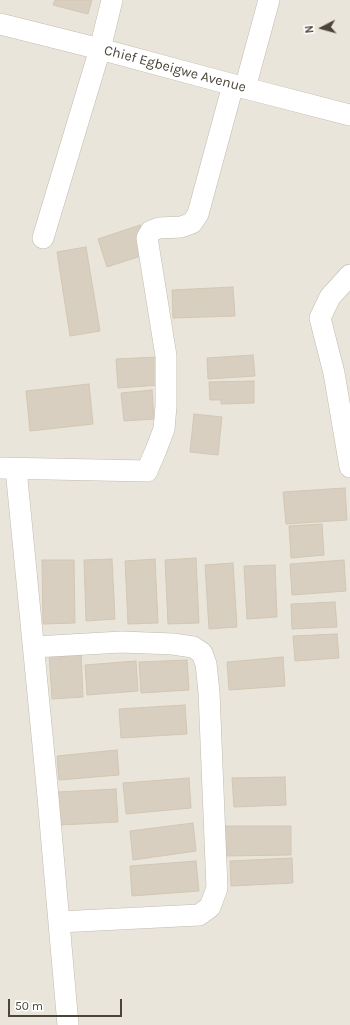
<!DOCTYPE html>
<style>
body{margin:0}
#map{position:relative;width:350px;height:1025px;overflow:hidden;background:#f6f3ec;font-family:Karla,sans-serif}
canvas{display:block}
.north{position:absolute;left:302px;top:8px;width:40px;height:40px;-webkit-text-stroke:3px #fff;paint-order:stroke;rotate:264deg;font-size:11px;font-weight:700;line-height:16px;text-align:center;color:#4b4439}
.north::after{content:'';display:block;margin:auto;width:14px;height:18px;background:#4b4439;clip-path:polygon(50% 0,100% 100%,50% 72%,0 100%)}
.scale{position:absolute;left:8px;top:999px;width:114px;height:18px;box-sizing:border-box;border:2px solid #4b4439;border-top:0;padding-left:5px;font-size:12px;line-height:14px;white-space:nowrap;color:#4b4439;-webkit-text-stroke:3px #fff;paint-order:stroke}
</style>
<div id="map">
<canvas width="350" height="1025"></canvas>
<div class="north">N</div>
<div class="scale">50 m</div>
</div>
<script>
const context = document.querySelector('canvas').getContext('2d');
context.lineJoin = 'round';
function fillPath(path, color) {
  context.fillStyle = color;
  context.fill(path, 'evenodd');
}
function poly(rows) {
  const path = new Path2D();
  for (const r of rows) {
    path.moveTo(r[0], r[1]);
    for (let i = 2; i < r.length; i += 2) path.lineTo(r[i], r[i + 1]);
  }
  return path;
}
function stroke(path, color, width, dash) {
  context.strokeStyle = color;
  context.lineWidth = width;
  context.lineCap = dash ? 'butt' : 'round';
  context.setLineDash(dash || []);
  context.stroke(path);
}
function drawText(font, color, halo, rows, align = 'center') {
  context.font = font + ' Karla,sans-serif';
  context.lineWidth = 4;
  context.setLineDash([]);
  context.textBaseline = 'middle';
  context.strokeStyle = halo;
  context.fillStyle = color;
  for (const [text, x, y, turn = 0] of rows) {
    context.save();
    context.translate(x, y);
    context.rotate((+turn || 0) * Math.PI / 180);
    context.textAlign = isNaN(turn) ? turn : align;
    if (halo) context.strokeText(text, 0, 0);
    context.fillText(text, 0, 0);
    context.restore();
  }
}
fillPath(poly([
 [0,0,350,0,350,1025,0,1025]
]), '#eae5da');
const building = poly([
 [55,0,92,0,88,14,53,5,55,0],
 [140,225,147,254,107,267,98,239,140,225],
 [86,247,100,331,70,336,57,252,86,247],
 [233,287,235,316,173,318,172,290,233,287],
 [253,355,255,376,208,379,207,358,253,355],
 [158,357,160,385,118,388,116,359,158,357],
 [254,381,254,403,221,404,221,400,210,400,209,382,254,381],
 [89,384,93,424,30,431,26,391,89,384],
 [152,390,154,419,124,421,121,393,152,390],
 [194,414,222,417,218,455,190,452,194,414],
 [345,488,347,520,286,524,283,492,345,488],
 [322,524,324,555,291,558,289,526,322,524],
 [196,558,199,623,168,624,165,560,196,558],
 [112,559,115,619,86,621,84,560,112,559],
 [155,559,158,623,128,624,125,561,155,559],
 [42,560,74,560,75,623,43,624,42,560],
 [344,560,346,591,292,595,290,564,344,560],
 [233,563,237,627,209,629,205,565,233,563],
 [275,565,277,617,247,619,244,566,275,565],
 [335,602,337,627,292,629,291,604,335,602],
 [337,634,339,658,295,661,293,636,337,634],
 [81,651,83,697,52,699,49,653,81,651],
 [283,657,285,686,229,690,227,662,283,657],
 [187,660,189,690,141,693,139,662,187,660],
 [136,661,138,691,87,695,85,665,136,661],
 [185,705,187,734,121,738,119,709,185,705],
 [117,750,119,775,59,780,57,756,117,750],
 [285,777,286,805,234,807,232,778,285,777],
 [189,778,191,808,126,814,123,783,189,778],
 [116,789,118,822,60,825,58,792,116,789],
 [193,823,196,851,133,860,130,831,193,823],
 [224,826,291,826,291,855,224,856,224,826],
 [292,858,293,883,231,886,230,861,292,858],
 [196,861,199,891,132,896,130,866,196,861]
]);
fillPath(building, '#d8cfc1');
stroke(building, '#d3c7b4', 1);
const minor = poly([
 [0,24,100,49,245,88,350,115],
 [245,88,269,0],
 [43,238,100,49,112,0],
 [350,275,330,297,320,318,334,373,350,467],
 [0,468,147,471,156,450,164,429,166,406,166,356,147,238,151,231,159,228,181,227,192,223,198,214,233,85],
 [16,469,47,786,68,1025],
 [34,647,122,642,173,644,193,647,202,653,206,664,209,692,217,888,210,907,199,915,59,922]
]);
stroke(minor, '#c2bbae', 22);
stroke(minor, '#fff', 21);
drawText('14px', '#4b4439', '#fff', [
 ["Chief Egbeigwe Avenue",175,69,15]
]);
</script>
